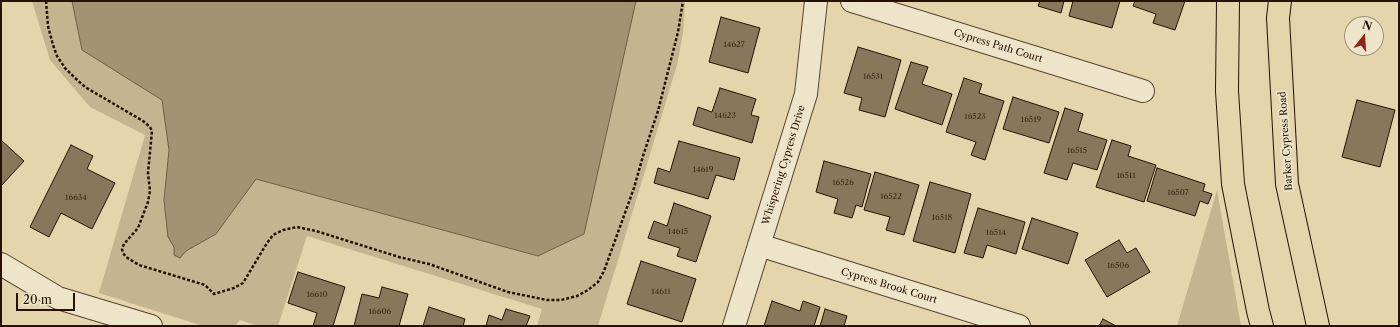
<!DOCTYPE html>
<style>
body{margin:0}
#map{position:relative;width:1400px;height:327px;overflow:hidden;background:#e5d5ad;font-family:"Libre Caslon Text",serif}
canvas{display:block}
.frame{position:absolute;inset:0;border:2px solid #271102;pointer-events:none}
.north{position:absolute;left:1344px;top:16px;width:40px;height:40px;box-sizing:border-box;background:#eee4ca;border:1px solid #9e907a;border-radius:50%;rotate:17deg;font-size:11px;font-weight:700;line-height:16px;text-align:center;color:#271102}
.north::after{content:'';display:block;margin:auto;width:14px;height:18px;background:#8f2418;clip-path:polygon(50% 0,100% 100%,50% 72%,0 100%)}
.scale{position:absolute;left:16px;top:293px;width:59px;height:18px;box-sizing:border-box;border:2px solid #271102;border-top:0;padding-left:5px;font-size:12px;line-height:14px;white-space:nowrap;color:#271102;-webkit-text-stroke:3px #eee4ca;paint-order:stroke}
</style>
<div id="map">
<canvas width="1400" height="327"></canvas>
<div class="frame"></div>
<div class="north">N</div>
<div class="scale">20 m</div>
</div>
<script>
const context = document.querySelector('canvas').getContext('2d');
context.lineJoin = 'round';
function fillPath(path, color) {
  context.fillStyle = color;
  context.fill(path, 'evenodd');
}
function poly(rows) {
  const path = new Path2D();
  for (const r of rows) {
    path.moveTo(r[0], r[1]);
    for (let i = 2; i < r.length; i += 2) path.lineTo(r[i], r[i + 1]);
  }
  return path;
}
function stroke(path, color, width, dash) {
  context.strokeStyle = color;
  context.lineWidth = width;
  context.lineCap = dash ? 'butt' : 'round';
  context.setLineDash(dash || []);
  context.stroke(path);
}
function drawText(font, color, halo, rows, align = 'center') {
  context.font = font + ' "Libre Caslon Text",serif';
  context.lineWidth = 3.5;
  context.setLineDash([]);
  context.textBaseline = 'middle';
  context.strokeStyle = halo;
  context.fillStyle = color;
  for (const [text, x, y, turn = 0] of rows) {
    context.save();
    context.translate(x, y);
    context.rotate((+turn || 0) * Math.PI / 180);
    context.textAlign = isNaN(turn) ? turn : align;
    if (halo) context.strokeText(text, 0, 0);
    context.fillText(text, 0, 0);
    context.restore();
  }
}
fillPath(poly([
 [32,1,685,1,683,33,677,65,598,326,537,326,542,309,307,236,278,326,257,326,240,320,235,326,203,326,99,293,145,135,90,107,50,60],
 [1217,190,1241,326,1177,326]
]), '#c5b490');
const water = poly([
 [72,1,636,1,584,234,538,256,256,179,216,234,186,251,180,258,174,255,174,247,168,237,164,200,169,150,162,100,82,50,72,1]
]);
fillPath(water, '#a49273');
stroke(water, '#725e46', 1);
const building = poly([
 [1040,1,1064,1,1061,13,1038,6,1040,1],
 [1073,1,1120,1,1112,28,1069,16,1073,1],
 [1135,1,1185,1,1175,30,1153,23,1156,14,1133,6,1135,1],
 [721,17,760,28,748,73,709,62,721,17],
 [858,47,901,60,885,117,859,110,862,98,844,93,858,47],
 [911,62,928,67,922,84,952,94,942,125,895,109,911,62],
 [964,78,982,84,979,93,1004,101,985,160,971,155,976,142,946,132,964,78],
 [720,88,756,99,751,115,759,117,752,143,693,125,698,107,712,112,720,88],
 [1013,97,1059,112,1049,143,1003,129,1013,97],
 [1357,100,1395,110,1380,167,1342,157,1357,100],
 [1065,108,1083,114,1078,131,1107,140,1097,170,1073,163,1067,180,1044,173,1065,108],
 [1,140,24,161,1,186,1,140],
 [1112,140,1131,146,1128,156,1156,165,1144,202,1096,187,1112,140],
 [679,141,740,158,734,180,716,175,708,199,654,183,658,168,670,172,679,141],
 [71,145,93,156,87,169,115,183,92,229,61,213,49,237,30,227,71,145],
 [824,161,871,174,862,207,856,205,852,218,834,213,838,199,816,192,824,161],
 [1157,168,1205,184,1203,191,1212,194,1208,204,1200,201,1195,216,1147,201,1157,168],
 [875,172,919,185,904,235,886,230,890,217,864,210,875,172],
 [930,182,971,194,955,253,913,241,930,182],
 [674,203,711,216,696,262,677,256,680,248,648,238,654,221,667,226,674,203],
 [978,208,1025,222,1016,254,987,245,983,258,964,253,978,208],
 [1032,218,1078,233,1068,264,1022,249,1032,218],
 [1119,240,1127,253,1136,248,1150,272,1107,297,1085,260,1119,240],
 [641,261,696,279,682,322,627,304,641,261],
 [298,272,345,287,333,326,313,326,317,313,288,303,298,272],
 [382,287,408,294,399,326,354,326,362,294,379,298,382,287],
 [772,301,800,311,803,301,820,307,814,326,764,326,772,301],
 [429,307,465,319,463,326,423,326,429,307],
 [506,309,530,316,526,326,486,326,489,315,502,320,506,309],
 [825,309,847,316,844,326,820,326,825,309],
 [1103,319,1116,326,1099,326,1103,319]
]);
fillPath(building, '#8a775b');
stroke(building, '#271102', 1);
const minor = poly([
 [852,1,1143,91],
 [759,245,1019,326],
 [1,264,58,298,151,326],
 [734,326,806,94,816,1]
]);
const major = poly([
 [1228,1,1227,91,1233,184,1258,311,1262,326],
 [1280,1,1278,18,1287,184,1318,326]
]);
stroke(minor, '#56422d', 24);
stroke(major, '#271102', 24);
stroke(poly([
 [46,1,48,26,53,45,57,56,65,68,74,77,85,87,143,121,150,127,152,131,148,173,150,191,148,202,138,228,124,244,122,249,123,253,126,257,139,265,205,285,214,294,234,288,243,283,267,243,273,235,283,230,297,227,316,231,399,257,429,264,508,292,547,300,561,300,577,296,588,290,598,282,604,271,634,188,643,156,658,111,678,32,683,1]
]), '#271102', 2.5, [3, 2]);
stroke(minor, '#eee4ca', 22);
stroke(major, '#e5d5ad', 22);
drawText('8px', '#402a18', null, [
 ["14627",734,45],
 ["16531",873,77],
 ["14623",725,116],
 ["16523",975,117],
 ["16519",1031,120],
 ["16515",1077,151],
 ["14619",703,170],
 ["16511",1126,176],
 ["16526",843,183],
 ["16507",1178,193],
 ["16522",891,197],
 ["16634",76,198],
 ["16518",942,218],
 ["14615",678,232],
 ["16514",996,233],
 ["16506",1118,266],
 ["14611",661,292],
 ["16610",317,295],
 ["16606",380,312]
]);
drawText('10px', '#271102', '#eee4ca', [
 ["Cypress Path Court",998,46,17],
 ["Barker Cypress Road",1286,141,-94],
 ["Whispering Cypress Drive",784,165,-73],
 ["Cypress Brook Court",889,286,17]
]);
</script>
